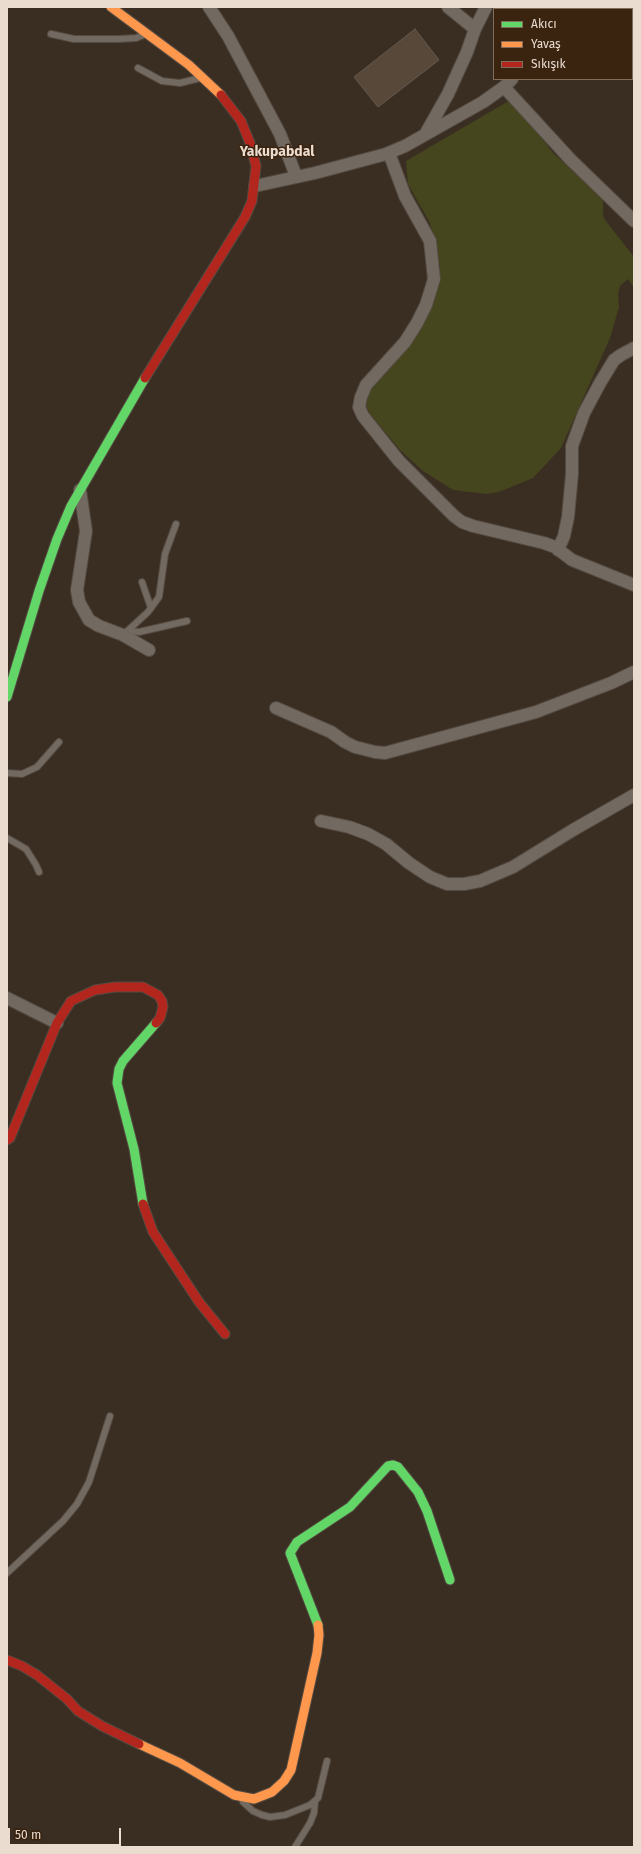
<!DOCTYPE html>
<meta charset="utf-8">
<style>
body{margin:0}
#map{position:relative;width:641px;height:1854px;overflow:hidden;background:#3a2e23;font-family:"Fira Sans",sans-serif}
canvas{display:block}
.frame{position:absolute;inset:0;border:8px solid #ebdcd0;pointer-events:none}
.legend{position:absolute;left:493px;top:8px;width:140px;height:72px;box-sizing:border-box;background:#3a230f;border:1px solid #816d5c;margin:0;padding:5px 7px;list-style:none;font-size:12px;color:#ebdcd0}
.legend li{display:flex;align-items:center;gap:8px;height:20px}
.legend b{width:20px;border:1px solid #816d5c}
.scale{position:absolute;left:8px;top:1828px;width:113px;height:18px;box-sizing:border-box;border:2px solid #ebdcd0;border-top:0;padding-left:5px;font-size:12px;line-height:14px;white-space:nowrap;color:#ebdcd0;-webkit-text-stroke:3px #3a230f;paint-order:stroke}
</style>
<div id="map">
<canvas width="641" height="1854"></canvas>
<div class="frame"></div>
<ul class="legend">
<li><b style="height:5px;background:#63d668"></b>Akıcı</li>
<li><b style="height:5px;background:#ff974d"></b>Yavaş</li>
<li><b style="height:5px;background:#b3261e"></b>Sıkışık</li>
</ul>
<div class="scale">50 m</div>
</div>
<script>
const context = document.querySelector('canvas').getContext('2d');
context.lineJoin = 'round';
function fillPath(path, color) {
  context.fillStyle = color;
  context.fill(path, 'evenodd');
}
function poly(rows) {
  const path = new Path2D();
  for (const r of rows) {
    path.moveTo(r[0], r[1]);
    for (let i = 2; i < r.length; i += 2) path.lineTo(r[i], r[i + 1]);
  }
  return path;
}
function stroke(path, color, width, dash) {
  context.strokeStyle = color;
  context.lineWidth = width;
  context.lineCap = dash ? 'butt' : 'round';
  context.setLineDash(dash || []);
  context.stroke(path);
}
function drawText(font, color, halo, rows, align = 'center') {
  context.font = font + ' "Fira Sans",sans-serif';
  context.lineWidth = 3;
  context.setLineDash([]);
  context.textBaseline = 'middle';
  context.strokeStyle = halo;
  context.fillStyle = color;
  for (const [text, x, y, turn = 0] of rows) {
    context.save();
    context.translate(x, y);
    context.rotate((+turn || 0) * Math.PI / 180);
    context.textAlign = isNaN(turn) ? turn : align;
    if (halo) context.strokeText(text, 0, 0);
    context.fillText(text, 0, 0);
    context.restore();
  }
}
fillPath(poly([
 [507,102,511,103,530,122,553,153,585,182,603,201,603,215,605,220,634,257,634,288,628,279,620,286,618,294,619,307,610,338,561,448,533,478,499,492,486,494,453,490,423,471,401,451,370,414,365,403,366,397,370,390,401,355,439,279,440,266,430,223,408,184,406,161]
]), '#45451e');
const building = poly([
 [415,29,439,60,378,107,354,77,415,29]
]);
fillPath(building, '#584839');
stroke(building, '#635950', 1);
const lane = poly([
 [51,34,74,39,119,39,136,38,146,34],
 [138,68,162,81,180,83,200,78],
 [142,582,151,608],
 [128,631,139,632,187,621],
 [123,635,148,612,159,597,165,554,176,524],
 [7,773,22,774,37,767,59,742],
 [7,838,26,849,36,865,39,872],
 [7,1573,63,1521,77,1504,89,1482,110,1416],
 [243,1802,253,1811,262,1815,270,1817,285,1815,310,1805,318,1798,327,1761],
 [295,1847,310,1823,314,1813,315,1802]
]);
const street = poly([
 [209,7,228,36,280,134,296,176],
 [448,7,475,29],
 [587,9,589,7],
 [504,87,570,159,634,221],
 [426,133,448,94,467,52,475,29,486,7],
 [389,153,405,196,430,241,434,279,426,305,417,323,405,342,366,385,361,397,359,407,363,416,399,461,454,516,462,522,473,526,544,543,555,547,572,560,634,585],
 [255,186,315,173,386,154,405,146,483,102,504,87,512,79],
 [80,490,86,531,77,590,79,602,89,620,99,626,123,635,149,650],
 [558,550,564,536,568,517,572,474,572,446,584,413,600,383,614,360,621,355,634,348],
 [276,708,331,732,345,742,355,747,375,752,385,753,536,712,611,683,634,672],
 [321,821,349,827,368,834,386,844,409,863,430,877,447,884,464,884,480,881,513,867,573,830,634,795],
 [7,998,57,1023]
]);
const fast = poly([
 [7,697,39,591,57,539,71,506,145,378],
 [143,1204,134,1149,117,1083,119,1069,123,1061,156,1023],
 [318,1625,290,1553,297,1542,350,1507,388,1466,393,1465,398,1467,418,1492,427,1511,450,1580]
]);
const slow = poly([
 [111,7,189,65,221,95],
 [139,1744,180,1763,234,1795,254,1799,272,1792,284,1781,291,1770,317,1653,319,1635,318,1625]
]);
const jam = poly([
 [145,378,245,217,252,201,256,166,250,143,241,121,221,95],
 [7,1140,10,1138,57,1023,71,1001,95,990,115,987,143,987,158,995,162,1001,163,1007,160,1018,156,1023],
 [143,1204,153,1232,199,1302,225,1334],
 [7,1660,22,1666,37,1675,67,1699,78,1711,102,1726,139,1744]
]);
stroke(lane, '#544a40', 8);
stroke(street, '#544a40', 14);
stroke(fast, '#544a40', 11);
stroke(slow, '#544a40', 11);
stroke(jam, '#544a40', 11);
stroke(lane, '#726960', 6);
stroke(street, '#726960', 12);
stroke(fast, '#63d668', 9);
stroke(slow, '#ff974d', 9);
stroke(jam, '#b3261e', 9);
drawText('bold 14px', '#ebdcd0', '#3a230f', [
 ["Yakupabdal",277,152]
]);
</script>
